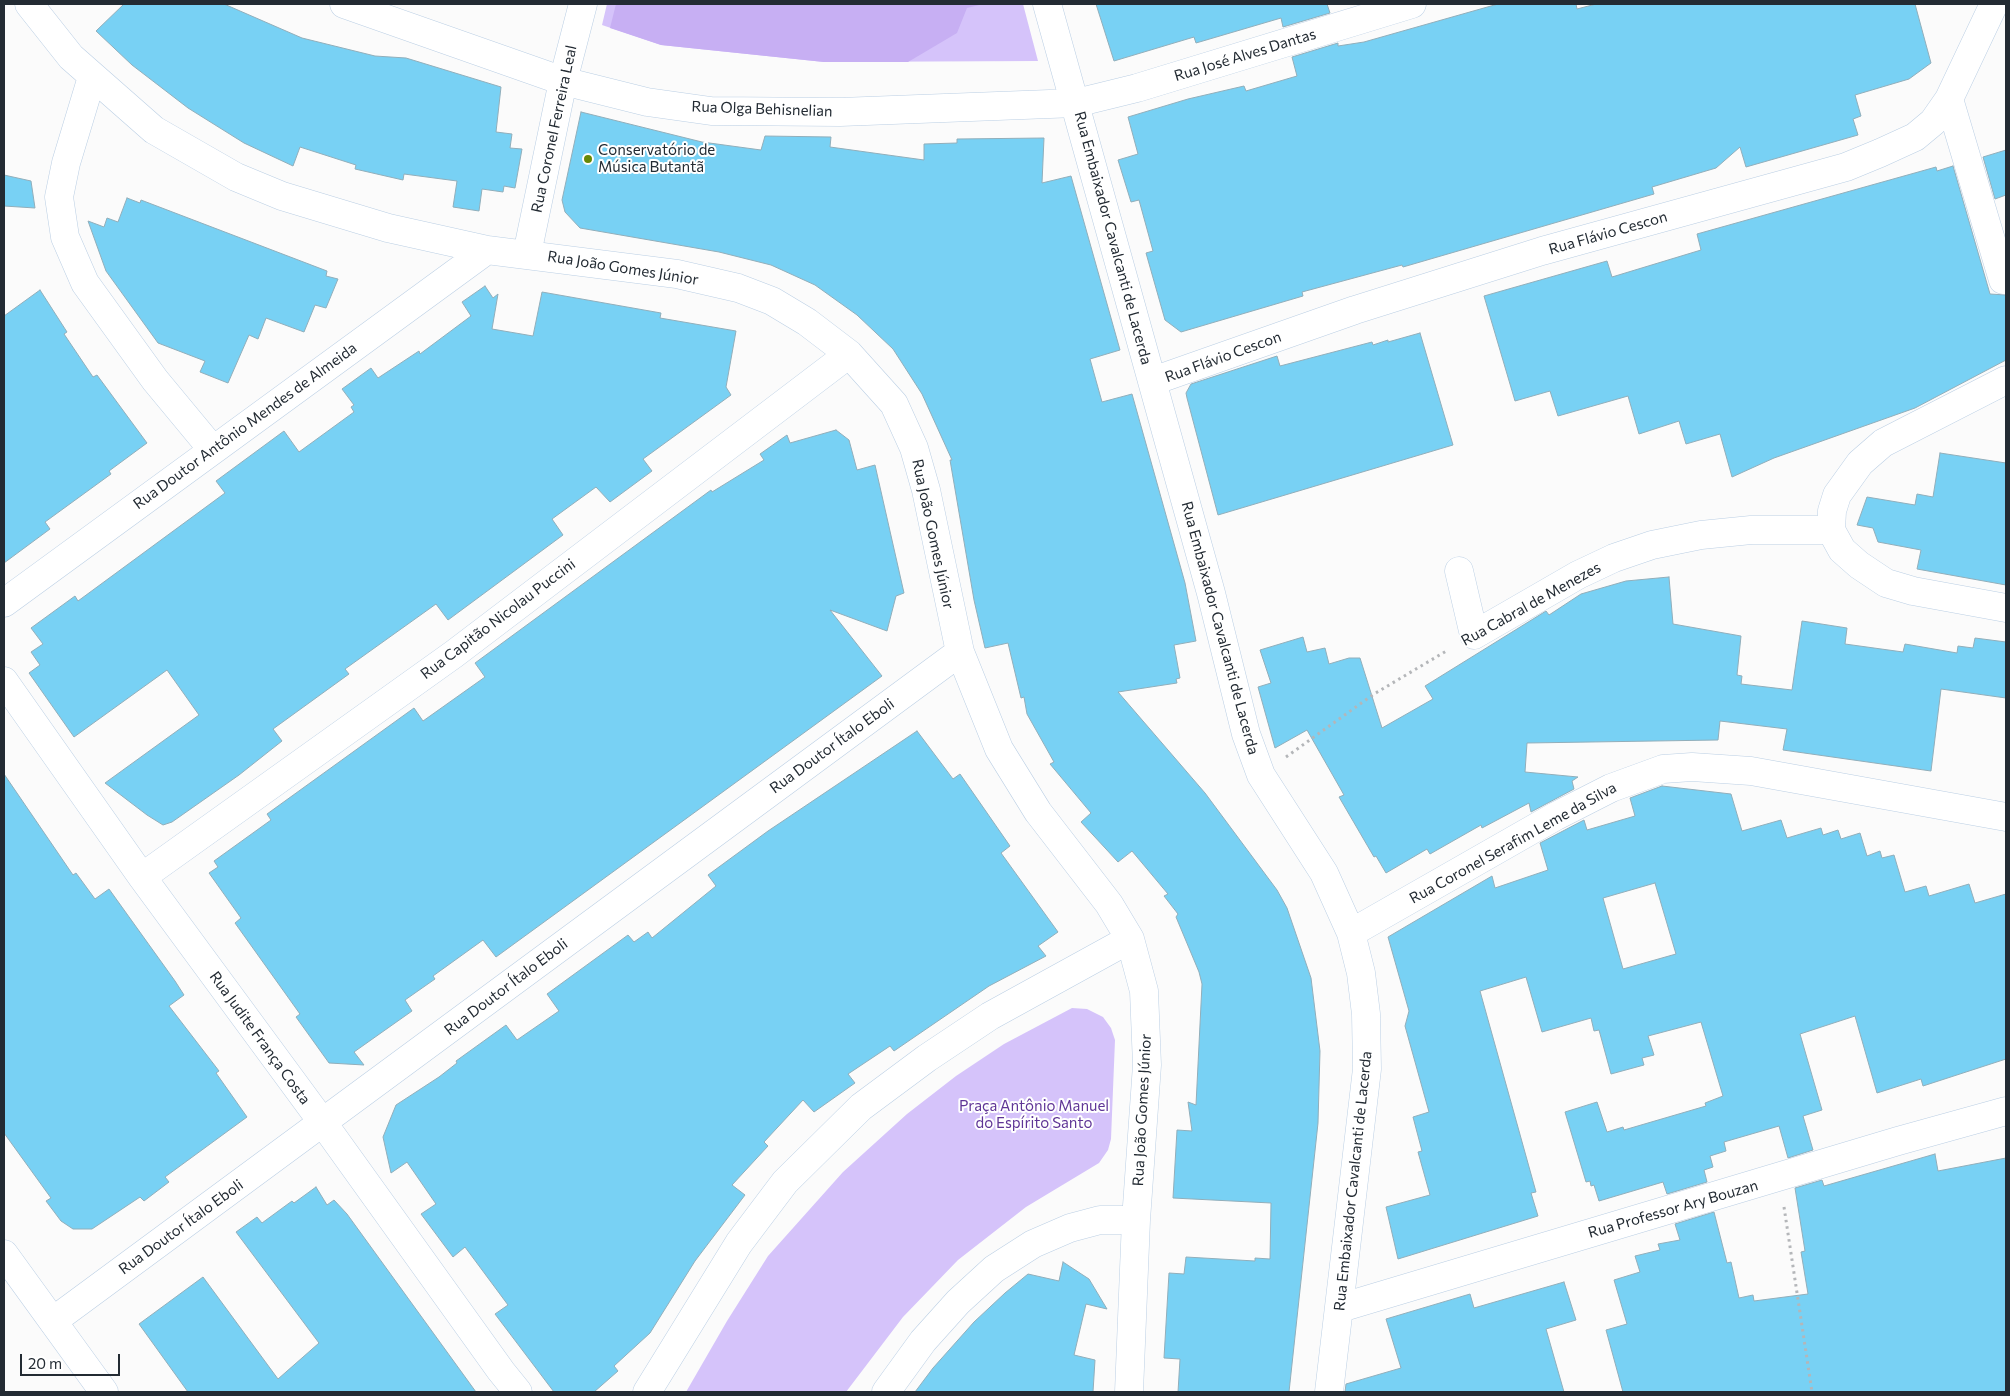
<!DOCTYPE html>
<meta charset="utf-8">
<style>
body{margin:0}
#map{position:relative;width:2010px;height:1396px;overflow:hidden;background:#fbfbfb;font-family:Commissioner,sans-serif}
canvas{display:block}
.frame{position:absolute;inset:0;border:5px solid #232b33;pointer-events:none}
.scale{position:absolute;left:20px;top:1354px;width:100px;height:22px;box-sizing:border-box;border:2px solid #232b33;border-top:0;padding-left:6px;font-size:15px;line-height:18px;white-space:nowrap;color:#232b33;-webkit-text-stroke:4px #fff;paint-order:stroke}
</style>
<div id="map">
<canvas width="2010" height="1396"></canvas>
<div class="frame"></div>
<div class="scale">20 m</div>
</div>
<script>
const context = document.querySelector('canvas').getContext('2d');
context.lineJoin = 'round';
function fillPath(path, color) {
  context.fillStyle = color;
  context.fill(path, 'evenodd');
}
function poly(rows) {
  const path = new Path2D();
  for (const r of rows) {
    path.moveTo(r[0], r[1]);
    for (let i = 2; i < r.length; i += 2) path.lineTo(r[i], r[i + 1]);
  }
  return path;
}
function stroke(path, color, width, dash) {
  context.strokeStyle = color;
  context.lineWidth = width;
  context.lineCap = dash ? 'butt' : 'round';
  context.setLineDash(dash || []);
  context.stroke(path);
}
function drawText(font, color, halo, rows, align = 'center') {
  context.font = font + ' Commissioner,sans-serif';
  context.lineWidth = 4;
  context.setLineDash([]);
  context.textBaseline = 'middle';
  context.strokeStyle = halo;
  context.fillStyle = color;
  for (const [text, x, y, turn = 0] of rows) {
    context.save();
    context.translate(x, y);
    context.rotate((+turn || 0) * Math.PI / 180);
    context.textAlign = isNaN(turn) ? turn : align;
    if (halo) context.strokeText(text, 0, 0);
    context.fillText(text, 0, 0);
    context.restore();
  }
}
fillPath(poly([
 [607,4,1023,4,1038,61,824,62,661,45,602,25],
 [1072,1008,1087,1009,1103,1017,1111,1028,1115,1040,1111,1139,1108,1150,1099,1163,1026,1207,958,1260,903,1317,846,1392,686,1392,727,1321,768,1256,843,1172,907,1114,956,1076,1004,1044]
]), '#d5c3fa');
fillPath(poly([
 [616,4,983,4,967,8,957,33,908,62,824,62,661,45,610,28]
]), '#c7aff3');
const building = poly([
 [124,4,224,4,302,38,375,56,406,58,501,87,496,132,512,134,510,148,522,149,515,188,504,186,503,192,482,189,479,211,453,207,457,181,404,174,403,180,355,169,356,165,300,147,293,166,244,143,188,108,132,65,96,31,124,4],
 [1096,4,1327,4,1330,13,1283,27,1281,18,1196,43,1194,37,1114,61,1096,4],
 [1498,4,1576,4,1577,9,1596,4,1915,4,1931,63,1909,79,1855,95,1861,116,1853,119,1858,135,1746,167,1740,147,1716,168,1652,187,1654,194,1403,267,1402,265,1302,292,1303,296,1181,332,1165,320,1146,253,1153,251,1139,200,1131,202,1118,160,1138,154,1128,117,1188,99,1244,86,1246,91,1297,76,1292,57,1338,43,1338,46,1364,42,1498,4],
 [581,112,702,142,761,150,765,136,831,137,830,147,924,160,924,144,957,143,957,139,1044,138,1042,183,1071,176,1120,350,1090,359,1102,402,1132,394,1185,583,1196,641,1174,645,1180,678,1176,679,1177,683,1118,692,1205,793,1277,890,1287,908,1311,978,1320,1051,1318,1123,1289,1392,1178,1392,1180,1359,1164,1358,1169,1273,1184,1274,1186,1257,1255,1261,1255,1258,1270,1259,1271,1203,1173,1198,1177,1130,1192,1131,1188,1102,1196,1105,1202,984,1199,972,1176,917,1178,914,1164,896,1168,894,1132,851,1118,862,1081,822,1091,813,1050,764,1054,762,1027,714,1024,697,1021,698,1008,643,985,648,974,600,950,460,952,460,922,394,893,349,857,315,815,285,771,265,719,252,580,228,565,212,562,200,581,112],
 [2006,150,2006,195,1995,199,1983,157,2006,150],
 [1953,166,1990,294,2006,295,2006,360,1915,408,1774,458,1732,477,1720,434,1686,444,1679,421,1639,434,1628,396,1558,416,1550,391,1515,401,1484,296,1607,261,1612,277,1701,250,1697,234,1936,167,1937,171,1953,166],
 [4,175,31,181,35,208,4,206,4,175],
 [127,198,140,203,141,200,327,271,326,276,338,279,326,308,315,305,304,332,266,318,258,339,249,335,228,383,200,372,205,361,158,343,106,271,88,221,104,227,107,218,118,222,127,198],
 [485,286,493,298,498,294,492,329,533,336,542,292,661,313,660,318,736,331,726,387,731,395,643,459,652,471,610,502,596,487,552,519,563,535,448,620,436,604,345,669,349,674,273,729,282,741,239,775,172,822,163,825,147,815,105,783,199,715,167,670,74,737,29,673,40,665,31,652,43,644,31,628,75,596,78,601,225,493,216,481,284,431,299,452,354,412,351,407,354,405,342,389,371,368,378,378,419,351,420,354,471,316,462,302,485,286],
 [40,290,67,332,64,334,93,377,97,375,147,443,109,471,111,474,45,522,50,529,4,563,4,316,40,290],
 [1420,333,1453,445,1218,515,1187,398,1186,393,1191,384,1277,356,1280,366,1372,342,1373,345,1388,340,1388,342,1420,333],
 [836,430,849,440,857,470,875,465,904,593,896,596,887,631,830,610,882,676,496,957,483,940,433,976,435,979,405,1000,412,1011,354,1052,364,1065,329,1063,296,1017,300,1014,235,923,241,918,209,873,218,867,214,861,271,820,267,814,414,708,423,721,485,677,475,663,711,490,712,492,764,460,760,454,787,435,790,443,836,430],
 [1940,453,2006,463,2006,585,1917,569,1921,550,1878,542,1873,528,1857,525,1867,497,1915,505,1917,494,1933,497,1940,453],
 [1669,577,1673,624,1741,636,1737,675,1742,676,1741,684,1792,690,1802,621,1847,628,1845,644,1903,652,1905,644,1957,653,1958,646,1973,648,1975,638,2006,642,2006,698,1941,689,1931,771,1783,750,1787,729,1720,721,1718,740,1527,743,1525,772,1578,777,1572,781,1574,789,1531,812,1529,803,1482,828,1481,825,1430,854,1427,849,1386,873,1376,856,1374,857,1339,797,1344,795,1307,730,1275,748,1258,687,1271,683,1260,650,1303,637,1307,652,1325,648,1329,664,1349,658,1360,658,1382,728,1433,699,1425,686,1546,611,1549,615,1581,594,1626,581,1669,577],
 [917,731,953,779,960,774,1010,846,1001,853,1058,932,1038,946,1046,956,989,986,894,1051,890,1046,848,1074,855,1083,814,1112,803,1100,764,1142,768,1146,732,1185,745,1195,695,1261,650,1333,614,1366,618,1371,594,1392,554,1392,495,1314,508,1305,465,1247,453,1257,421,1214,436,1204,407,1162,391,1173,383,1137,396,1105,439,1077,457,1063,456,1061,506,1025,517,1040,559,1011,547,994,628,935,634,942,648,932,652,938,716,886,708,875,768,831,917,731],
 [4,774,73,875,76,873,95,899,109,889,175,981,184,995,169,1006,219,1071,216,1073,247,1117,165,1177,169,1182,144,1201,140,1197,92,1229,73,1229,61,1221,46,1201,51,1198,4,1133,4,774],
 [1662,786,1731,794,1742,831,1781,820,1787,838,1821,828,1823,835,1838,830,1841,839,1860,833,1867,856,1880,851,1882,858,1894,855,1905,892,1926,886,1929,896,1969,884,1975,903,2006,894,2006,1059,1923,1086,1921,1079,1877,1093,1855,1016,1800,1034,1822,1110,1803,1116,1813,1150,1788,1158,1779,1126,1724,1142,1726,1151,1710,1156,1713,1167,1704,1170,1707,1182,1667,1194,1663,1182,1599,1201,1594,1185,1591,1186,1590,1181,1586,1182,1565,1112,1597,1102,1607,1132,1623,1127,1624,1130,1706,1106,1705,1103,1723,1096,1701,1022,1648,1036,1654,1055,1642,1058,1644,1065,1611,1074,1599,1030,1594,1031,1591,1018,1542,1032,1526,977,1480,991,1536,1192,1531,1193,1538,1216,1398,1259,1386,1207,1430,1195,1418,1152,1422,1151,1413,1117,1429,1112,1405,1026,1409,1011,1388,937,1492,876,1495,888,1548,870,1540,843,1584,820,1587,830,1635,816,1630,798,1662,786],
 [1655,883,1676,954,1623,969,1603,898,1655,883],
 [1935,1154,1938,1171,2006,1158,2006,1392,1623,1392,1606,1330,1627,1324,1614,1280,1640,1272,1635,1256,1660,1250,1658,1244,1680,1240,1675,1224,1714,1212,1727,1263,1731,1262,1739,1298,1753,1295,1754,1301,1808,1294,1801,1252,1805,1251,1795,1188,1822,1180,1824,1186,1935,1154],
 [316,1187,327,1205,334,1200,347,1214,476,1392,188,1392,139,1324,203,1277,278,1379,319,1343,236,1232,257,1217,262,1223,292,1201,294,1203,316,1187],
 [1063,1262,1089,1279,1107,1309,1086,1304,1074,1355,1095,1360,1093,1392,915,1392,933,1368,974,1322,1005,1293,1028,1274,1059,1281,1063,1262],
 [1564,1282,1576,1320,1546,1329,1564,1392,1345,1392,1346,1384,1401,1368,1386,1319,1470,1294,1474,1308,1564,1282]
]);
fillPath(building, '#78d1f4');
stroke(building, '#91aeba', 1);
const minor = poly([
 [29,4,71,57,154,130,236,177,282,196,388,228,487,250,677,274,738,288,772,301,807,322,849,354,894,404,914,448,926,490,960,652,999,749,1038,812,1109,904,1130,939,1144,991,1147,1065,1136,1220,1129,1392],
 [344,4,563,81,647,102,711,111,840,112,1076,103,1137,88,1412,4],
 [1047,4,1211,593,1246,734,1261,775,1324,873,1351,933,1361,973,1366,1014,1367,1069,1329,1392],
 [92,77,66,163,59,197,65,237,85,283,155,380,213,450],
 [1949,99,2003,280],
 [527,254,563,81,583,4],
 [1153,381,1355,310,1542,251,1846,167,1880,153,1915,137,1933,122,1949,99,1994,4],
 [1831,530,1832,511,1837,495,1860,463,1883,443,2006,380],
 [1831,530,1842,550,1859,565,1886,583,1913,591,2006,608],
 [1459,571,1474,635,1578,575,1614,558,1652,545,1701,535,1751,530,1831,530],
 [4,603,487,250],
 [4,681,142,877,323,1123,501,1371,518,1392],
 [142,877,454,654,849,354],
 [1351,933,1556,816,1611,788,1663,769,1692,767,1751,771,2006,817],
 [1340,1308,1898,1141,2006,1111],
 [53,1321,960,652],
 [647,1392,739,1243,785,1182,861,1107,927,1058,990,1016,1130,939],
 [886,1392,923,1341,958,1302,994,1269,1033,1244,1070,1228,1100,1220,1136,1220]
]);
const secondary = poly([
 [4,1254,104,1392]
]);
stroke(minor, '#bbcfe4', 29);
stroke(secondary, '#bbcfe4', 29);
stroke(poly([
 [1286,757,1374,694,1448,650],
 [1784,1207,1812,1392]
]), '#b4b6b9', 3, [2.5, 4]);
stroke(minor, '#fff', 28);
stroke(secondary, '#fff', 28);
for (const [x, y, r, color] of [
 [588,159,5,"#688805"]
]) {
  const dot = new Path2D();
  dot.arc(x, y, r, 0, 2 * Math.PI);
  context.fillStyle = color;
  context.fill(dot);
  stroke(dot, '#fff', 2);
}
drawText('15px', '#232b33', '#fff', [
 ["Rua José Alves Dantas",1245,55,-17],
 ["Rua Olga Behisnelian",762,109,2],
 ["Rua Coronel Ferreira Leal",554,129,-78],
 ["Rua Flávio Cescon",1608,233,-16],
 ["Rua Embaixador Cavalcanti de Lacerda",1113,238,75],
 ["Rua João Gomes Júnior",623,268,9],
 ["Rua Flávio Cescon",1223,357,-20],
 ["Rua Doutor Antônio Mendes de Almeida",245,426,-36],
 ["Rua João Gomes Júnior",933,534,78],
 ["Rua Cabral de Menezes",1531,604,-29],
 ["Rua Capitão Nicolau Puccini",498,619,-37],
 ["Rua Embaixador Cavalcanti de Lacerda",1220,628,75],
 ["Rua Doutor Ítalo Eboli",832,746,-36],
 ["Rua Coronel Serafim Leme da Silva",1513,843,-29],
 ["Rua Doutor Ítalo Eboli",506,987,-37],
 ["Rua Judite França Costa",260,1038,54],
 ["Rua João Gomes Júnior",1142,1110,-87],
 ["Rua Embaixador Cavalcanti de Lacerda",1353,1181,-84],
 ["Rua Professor Ary Bouzan",1673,1209,-16],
 ["Rua Doutor Ítalo Eboli",181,1227,-36]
]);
drawText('15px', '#232b33', '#fff', [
 ["Conservatório de",598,150],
 ["Música Butantã",598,167]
], 'left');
drawText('15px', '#5f3596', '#fff', [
 ["Praça Antônio Manuel",1034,1106],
 ["do Espírito Santo",1034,1123]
]);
</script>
